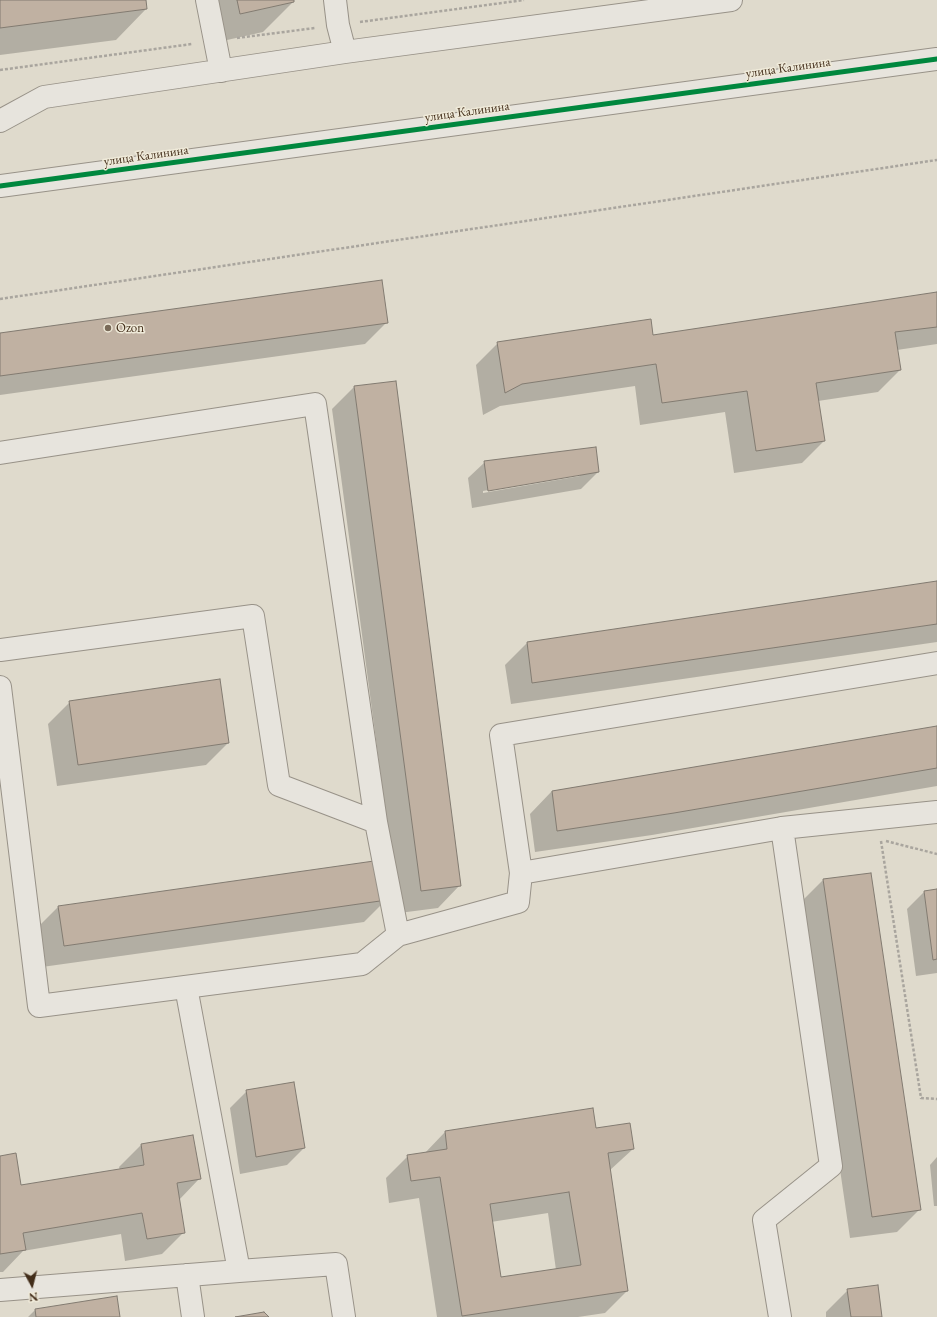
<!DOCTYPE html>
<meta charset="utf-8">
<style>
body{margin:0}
#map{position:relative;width:937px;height:1317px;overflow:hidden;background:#dfdacc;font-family:"EB Garamond",serif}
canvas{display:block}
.north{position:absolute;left:12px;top:1265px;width:40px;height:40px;-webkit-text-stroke:3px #efead9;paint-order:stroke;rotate:173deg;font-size:11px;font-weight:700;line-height:16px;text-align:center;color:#422d19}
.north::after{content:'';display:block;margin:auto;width:14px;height:18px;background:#422d19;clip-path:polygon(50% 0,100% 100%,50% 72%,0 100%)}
</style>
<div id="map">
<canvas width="937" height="1317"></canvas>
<div class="north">N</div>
</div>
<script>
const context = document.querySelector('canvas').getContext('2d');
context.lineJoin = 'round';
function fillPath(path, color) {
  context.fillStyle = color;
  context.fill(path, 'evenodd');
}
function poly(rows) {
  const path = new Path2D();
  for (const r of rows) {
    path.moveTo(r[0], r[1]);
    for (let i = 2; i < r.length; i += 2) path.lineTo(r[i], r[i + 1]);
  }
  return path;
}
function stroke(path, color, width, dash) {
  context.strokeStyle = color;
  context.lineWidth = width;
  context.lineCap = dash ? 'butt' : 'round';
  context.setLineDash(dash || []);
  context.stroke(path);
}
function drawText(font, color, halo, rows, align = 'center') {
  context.font = font + ' "EB Garamond",serif';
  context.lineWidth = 3;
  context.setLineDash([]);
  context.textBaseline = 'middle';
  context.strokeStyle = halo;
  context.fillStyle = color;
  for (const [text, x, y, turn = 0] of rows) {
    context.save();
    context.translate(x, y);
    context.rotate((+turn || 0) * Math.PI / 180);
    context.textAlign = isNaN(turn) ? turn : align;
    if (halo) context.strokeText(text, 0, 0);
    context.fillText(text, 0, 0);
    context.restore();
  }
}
fillPath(poly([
 [0,0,145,0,146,9,116,40,0,55],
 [200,0,293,0,293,2,263,32,209,44],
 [937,293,937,344,897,350,900,370,878,392,818,401,824,441,802,463,734,473,725,412,640,425,635,386,500,406,483,415,476,365,498,343,652,336],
 [387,322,365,344,0,395,0,334],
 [354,387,460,885,438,908,399,913,332,409],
 [485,462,598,472,581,489,472,508,468,478],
 [580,474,580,476,483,493,483,491],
 [937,582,937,642,511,704,505,665,527,643],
 [70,702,228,743,206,765,57,786,48,724],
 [937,727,937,786,652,835,535,852,530,814,552,791],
 [823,880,919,1210,897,1232,850,1238,801,902],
 [937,890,937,973,916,976,907,909,924,892],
 [386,900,364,922,42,967,36,929,58,907],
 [247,1091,304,1148,287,1165,240,1174,230,1108],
 [596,1129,633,1149,609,1171,627,1291,605,1313,578,1317,437,1317,419,1198,389,1203,386,1178,408,1156,424,1154,445,1132],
 [548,1213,556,1270,500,1278,491,1222],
 [192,1136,199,1179,179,1200,184,1232,162,1254,125,1261,121,1234,23,1251,3,1272,0,1272,0,1157,21,1187,120,1170,119,1167,141,1145],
 [937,1157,937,1206,934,1206,930,1165],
 [848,1290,881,1317,826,1317,826,1312],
 [35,1310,119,1317,28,1317]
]), '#0003');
const building = poly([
 [0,0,146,0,147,9,0,28,0,0],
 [237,0,294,0,294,2,240,14,237,0],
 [382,280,388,323,0,376,0,333,382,280],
 [937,292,937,327,895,332,901,370,816,383,825,441,756,451,747,391,662,403,656,364,522,384,505,393,497,342,651,319,653,335,937,292],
 [396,381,461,886,421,891,354,386,396,381],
 [596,447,599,472,488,491,484,461,596,447],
 [937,581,937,624,532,683,527,642,937,581],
 [220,679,229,743,78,765,69,701,220,679],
 [937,726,937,768,674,813,557,831,552,791,937,726],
 [381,860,387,900,64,946,58,906,381,860],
 [871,873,921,1210,872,1217,823,879,871,873],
 [937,889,937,959,933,960,924,891,937,889],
 [294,1082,305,1148,256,1157,246,1090,294,1082],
 [593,1108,596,1128,630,1123,634,1149,608,1153,628,1291,462,1316,440,1177,411,1181,407,1155,447,1149,445,1131,593,1108],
 [569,1192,581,1265,501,1277,490,1204,569,1192],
 [193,1135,201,1179,177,1183,185,1233,147,1239,142,1213,23,1233,26,1250,0,1254,0,1156,16,1153,21,1185,144,1165,141,1144,193,1135],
 [878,1285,882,1317,851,1317,847,1289,878,1285],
 [117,1296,120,1317,36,1317,35,1309,117,1296],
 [264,1312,269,1317,235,1317,264,1312]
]);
fillPath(building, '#c0b1a2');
stroke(building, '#827b71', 1);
const minor = poly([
 [207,0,221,71],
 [335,0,338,25,345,52],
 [0,121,44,97,345,52,731,0],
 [0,186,937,59],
 [0,453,315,404,376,822,398,935],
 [0,650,253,616,279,785,376,822],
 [937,663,501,735,521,873,782,828,937,812],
 [0,687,39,1006,362,964,398,935,518,902,521,873],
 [186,987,239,1271,336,1264,344,1317],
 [187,1275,193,1317],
 [0,1290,239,1271],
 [780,1317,764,1220,831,1166,782,828]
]);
stroke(minor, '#989288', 24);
stroke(poly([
 [360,22,524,0],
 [237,38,315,28],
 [0,70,192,44],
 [0,299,937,160],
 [881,841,921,1098,937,1099],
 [886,841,937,854]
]), '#a9a59e', 2.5, [3, 2]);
stroke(minor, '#e7e4dd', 22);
stroke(poly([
 [0,186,937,59]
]), '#00873e', 5);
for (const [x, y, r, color] of [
 [108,328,4,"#796a58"]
]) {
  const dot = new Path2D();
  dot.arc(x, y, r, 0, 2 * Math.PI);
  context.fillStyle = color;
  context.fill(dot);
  stroke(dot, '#efead9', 1.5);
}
drawText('13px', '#422d19', '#efead9', [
 ["улица Калинина",788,68,-8],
 ["улица Калинина",467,112,-8],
 ["улица Калинина",146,156,-8]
]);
drawText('13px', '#422d19', '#efead9', [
 ["Ozon",116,328]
], 'left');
</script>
